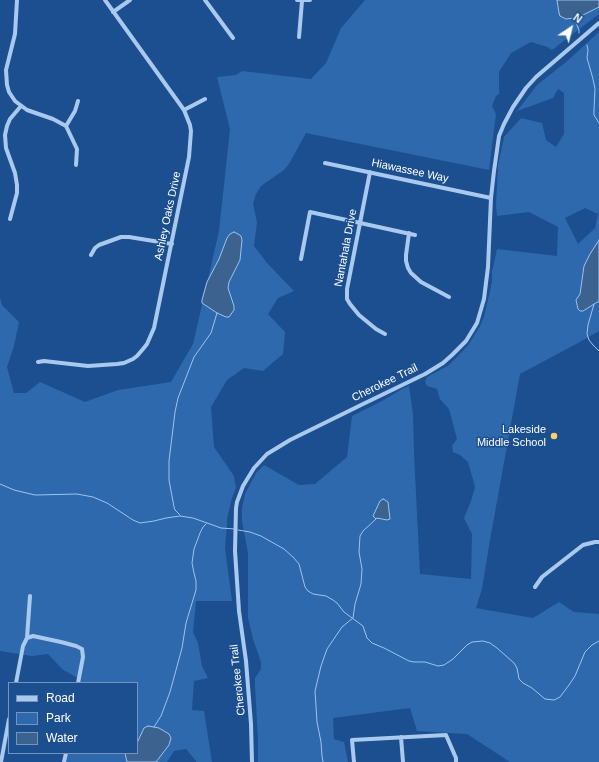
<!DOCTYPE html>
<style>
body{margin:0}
#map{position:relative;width:599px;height:762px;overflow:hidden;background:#1b4f8f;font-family:Helvetica,sans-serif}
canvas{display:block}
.legend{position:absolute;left:8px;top:682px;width:130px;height:72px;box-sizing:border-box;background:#1b4f8f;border:1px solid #7695bc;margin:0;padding:5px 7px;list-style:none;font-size:12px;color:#fff}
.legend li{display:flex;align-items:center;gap:8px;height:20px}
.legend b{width:20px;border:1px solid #7695bc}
.north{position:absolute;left:551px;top:8px;width:40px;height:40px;-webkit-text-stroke:3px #1b4f8f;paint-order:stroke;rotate:35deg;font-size:11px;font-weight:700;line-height:16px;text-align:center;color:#fff}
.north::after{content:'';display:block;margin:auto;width:14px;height:18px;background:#fff;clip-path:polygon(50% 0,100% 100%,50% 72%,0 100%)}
</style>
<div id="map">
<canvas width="599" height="762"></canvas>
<ul class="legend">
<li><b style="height:5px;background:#a9c9ee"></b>Road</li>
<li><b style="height:11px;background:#2e69ad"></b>Park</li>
<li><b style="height:11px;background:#3c6290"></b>Water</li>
</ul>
<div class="north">N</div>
</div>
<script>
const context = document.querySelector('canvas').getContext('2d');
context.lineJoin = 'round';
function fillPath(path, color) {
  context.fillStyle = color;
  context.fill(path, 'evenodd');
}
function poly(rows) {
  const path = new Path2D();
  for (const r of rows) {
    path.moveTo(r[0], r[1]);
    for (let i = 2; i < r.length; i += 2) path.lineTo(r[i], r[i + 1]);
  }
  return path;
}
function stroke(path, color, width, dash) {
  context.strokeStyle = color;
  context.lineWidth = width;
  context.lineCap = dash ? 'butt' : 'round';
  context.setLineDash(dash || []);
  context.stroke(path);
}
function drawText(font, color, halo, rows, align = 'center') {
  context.font = font + ' Helvetica,sans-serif';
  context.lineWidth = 3;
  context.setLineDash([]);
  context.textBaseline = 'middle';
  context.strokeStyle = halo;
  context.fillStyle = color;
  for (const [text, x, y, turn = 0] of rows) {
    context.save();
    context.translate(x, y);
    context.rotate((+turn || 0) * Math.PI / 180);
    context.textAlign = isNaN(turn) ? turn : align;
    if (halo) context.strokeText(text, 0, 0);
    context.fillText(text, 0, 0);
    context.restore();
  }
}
fillPath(poly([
 [365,0,599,0,599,14,552,50,547,47,531,42,511,53,499,72,499,94,496,96,492,106,496,114,489,170,306,133,289,164,284,170,261,186,256,194,253,204,257,222,254,246,267,263,294,291,278,298,268,314,285,332,283,354,263,371,244,368,227,380,211,407,214,447,234,476,236,488,232,498,227,519,227,525,225,548,232,601,196,601,193,632,198,643,202,666,208,678,194,681,192,710,204,711,212,762,196,762,196,761,186,749,174,751,167,762,64,762,66,753,137,753,137,683,78,683,79,679,62,669,48,654,32,656,0,651,0,298,2,305,19,322,14,346,7,367,14,393,26,393,40,382,85,402,118,390,171,382,193,344,219,231,230,129,217,77,236,75,242,71,311,79,326,63,341,28],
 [599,32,599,240,583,270,580,294,576,300,578,309,580,311,583,311,599,301,599,331,578,343,520,374,490,540,482,589,476,608,533,618,559,602,574,612,599,614,599,762,510,762,467,734,417,731,410,708,333,718,334,739,344,742,348,762,258,762,258,740,255,686,255,678,261,669,261,662,253,639,248,618,248,553,242,521,242,508,245,494,256,473,264,465,299,485,315,484,347,457,352,416,382,401,402,389,409,386,413,414,414,453,420,574,471,579,472,534,464,518,471,501,475,487,468,462,460,455,453,452,452,446,457,439,449,409,440,399,437,389,427,386,425,382,427,377,449,365,459,355,469,344,480,326,484,317,492,282,492,271,497,249,557,256,558,227,529,212,497,216,496,205,498,165,504,137,521,118,542,123,546,140,556,147,564,134,564,93,558,89,553,98,517,111,537,85,566,62],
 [585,208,598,214,595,228,578,244,565,218]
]), '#2e69ad');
const water = poly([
 [557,0,599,0,599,7,583,15,574,18,566,19,560,16,559,13,557,0],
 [234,232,238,234,241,236,242,240,240,260,229,282,228,288,234,306,234,310,229,317,226,317,217,313,202,303,202,300,207,282,219,259,227,238,230,234,234,232],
 [599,240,599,301,583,311,580,311,578,309,576,300,580,294,584,266,590,254,599,240],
 [383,499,385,500,388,502,390,519,387,520,377,518,376,519,373,516,380,501,383,499],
 [148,726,159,728,169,734,171,738,169,745,156,762,127,762,125,753,137,753,137,743,144,728,148,726]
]);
fillPath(water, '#3c6290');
stroke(water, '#9cc4f0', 1);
stroke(poly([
 [574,18,579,30,579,33],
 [587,45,588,50,587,58,593,79,595,89,594,110,594,115,599,123],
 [594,304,588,325,587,334,589,340,593,345,599,351],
 [0,484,14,490,35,495,77,494,93,497,107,503,133,520,140,523,154,521,166,518,180,516,193,518,221,528,235,529],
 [180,515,175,510,174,507,169,480,169,461,175,412,178,398,194,357,211,333,217,313],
 [238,530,250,532,261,536,284,549,293,557,299,564,305,587,308,591,313,594,326,596,333,600,337,603,344,612,363,626,367,638,372,643,384,648,409,661,414,662,425,662,438,666,444,665,453,659,467,645,472,642,483,641,490,643,497,648,514,663,517,668,519,679,523,683,532,688,545,699,554,700,560,697,569,685,575,676,585,652,592,645,599,641],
 [154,727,161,716,170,692,182,648,186,623,196,590,196,581,194,573,192,563,194,549,200,533,203,527,206,524],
 [323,762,322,756,321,742,317,722,315,691,321,666,327,649,342,627,353,618,355,604,361,584,362,569,359,552,360,536,363,531,376,519]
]), '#9cc4f0', 1);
stroke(poly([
 [17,0,15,34,6,70,7,85,9,92,15,101,27,110,53,119,66,126,77,149,76,165],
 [205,0,233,38],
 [297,0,310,0],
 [113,12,130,0],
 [299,37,302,1],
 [184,110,205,99],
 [66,126,75,111,78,101],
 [325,163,491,198],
 [370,172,347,289,347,299,350,304,359,315,376,329,385,334],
 [10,219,17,193,17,185,15,173,6,148,5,135,7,126,10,119,21,106],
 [409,233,406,255,406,261,408,268,411,273,421,282,449,297],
 [91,255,95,248,99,245,121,237,129,237,172,244],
 [301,259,310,212,415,235],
 [38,362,44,361,88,366,117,364,124,363,133,359,137,356,143,349,147,344,154,328,189,157,191,131,190,125,184,110,105,0],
 [535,587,542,577,583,545,595,542,599,542],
 [27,638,33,636,61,642,76,646,82,649,83,657,78,683],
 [16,683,23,646,27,638,30,596],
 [401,737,403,762],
 [1,762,9,719],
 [64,762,66,753],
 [252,762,251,724,246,661,239,611,235,551,236,508,237,502,243,486,254,468,267,454,272,451,290,440,361,405,425,374,443,363,452,355,466,341,477,323,484,299,488,267,491,198,494,171,499,136,504,124,513,107,526,88,536,77,599,23],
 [354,762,352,740,446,735,456,758,456,762]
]), '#a9c9ee', 4);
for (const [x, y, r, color] of [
 [554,436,4,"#ffd166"]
]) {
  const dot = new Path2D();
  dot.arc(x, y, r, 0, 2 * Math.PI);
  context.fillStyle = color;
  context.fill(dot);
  stroke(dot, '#1b4f8f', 1.5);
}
drawText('11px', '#fff', '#1b4f8f', [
 ["Hiawassee Way",410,171,12],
 ["Ashley Oaks Drive",168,216,-78],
 ["Nantahala Drive",346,248,-79],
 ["Cherokee Trail",385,383,-26],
 ["Cherokee Trail",238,680,-96]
]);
drawText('11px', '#fff', '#1b4f8f', [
 ["Lakeside",546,430],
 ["Middle School",546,443]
], 'right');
</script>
